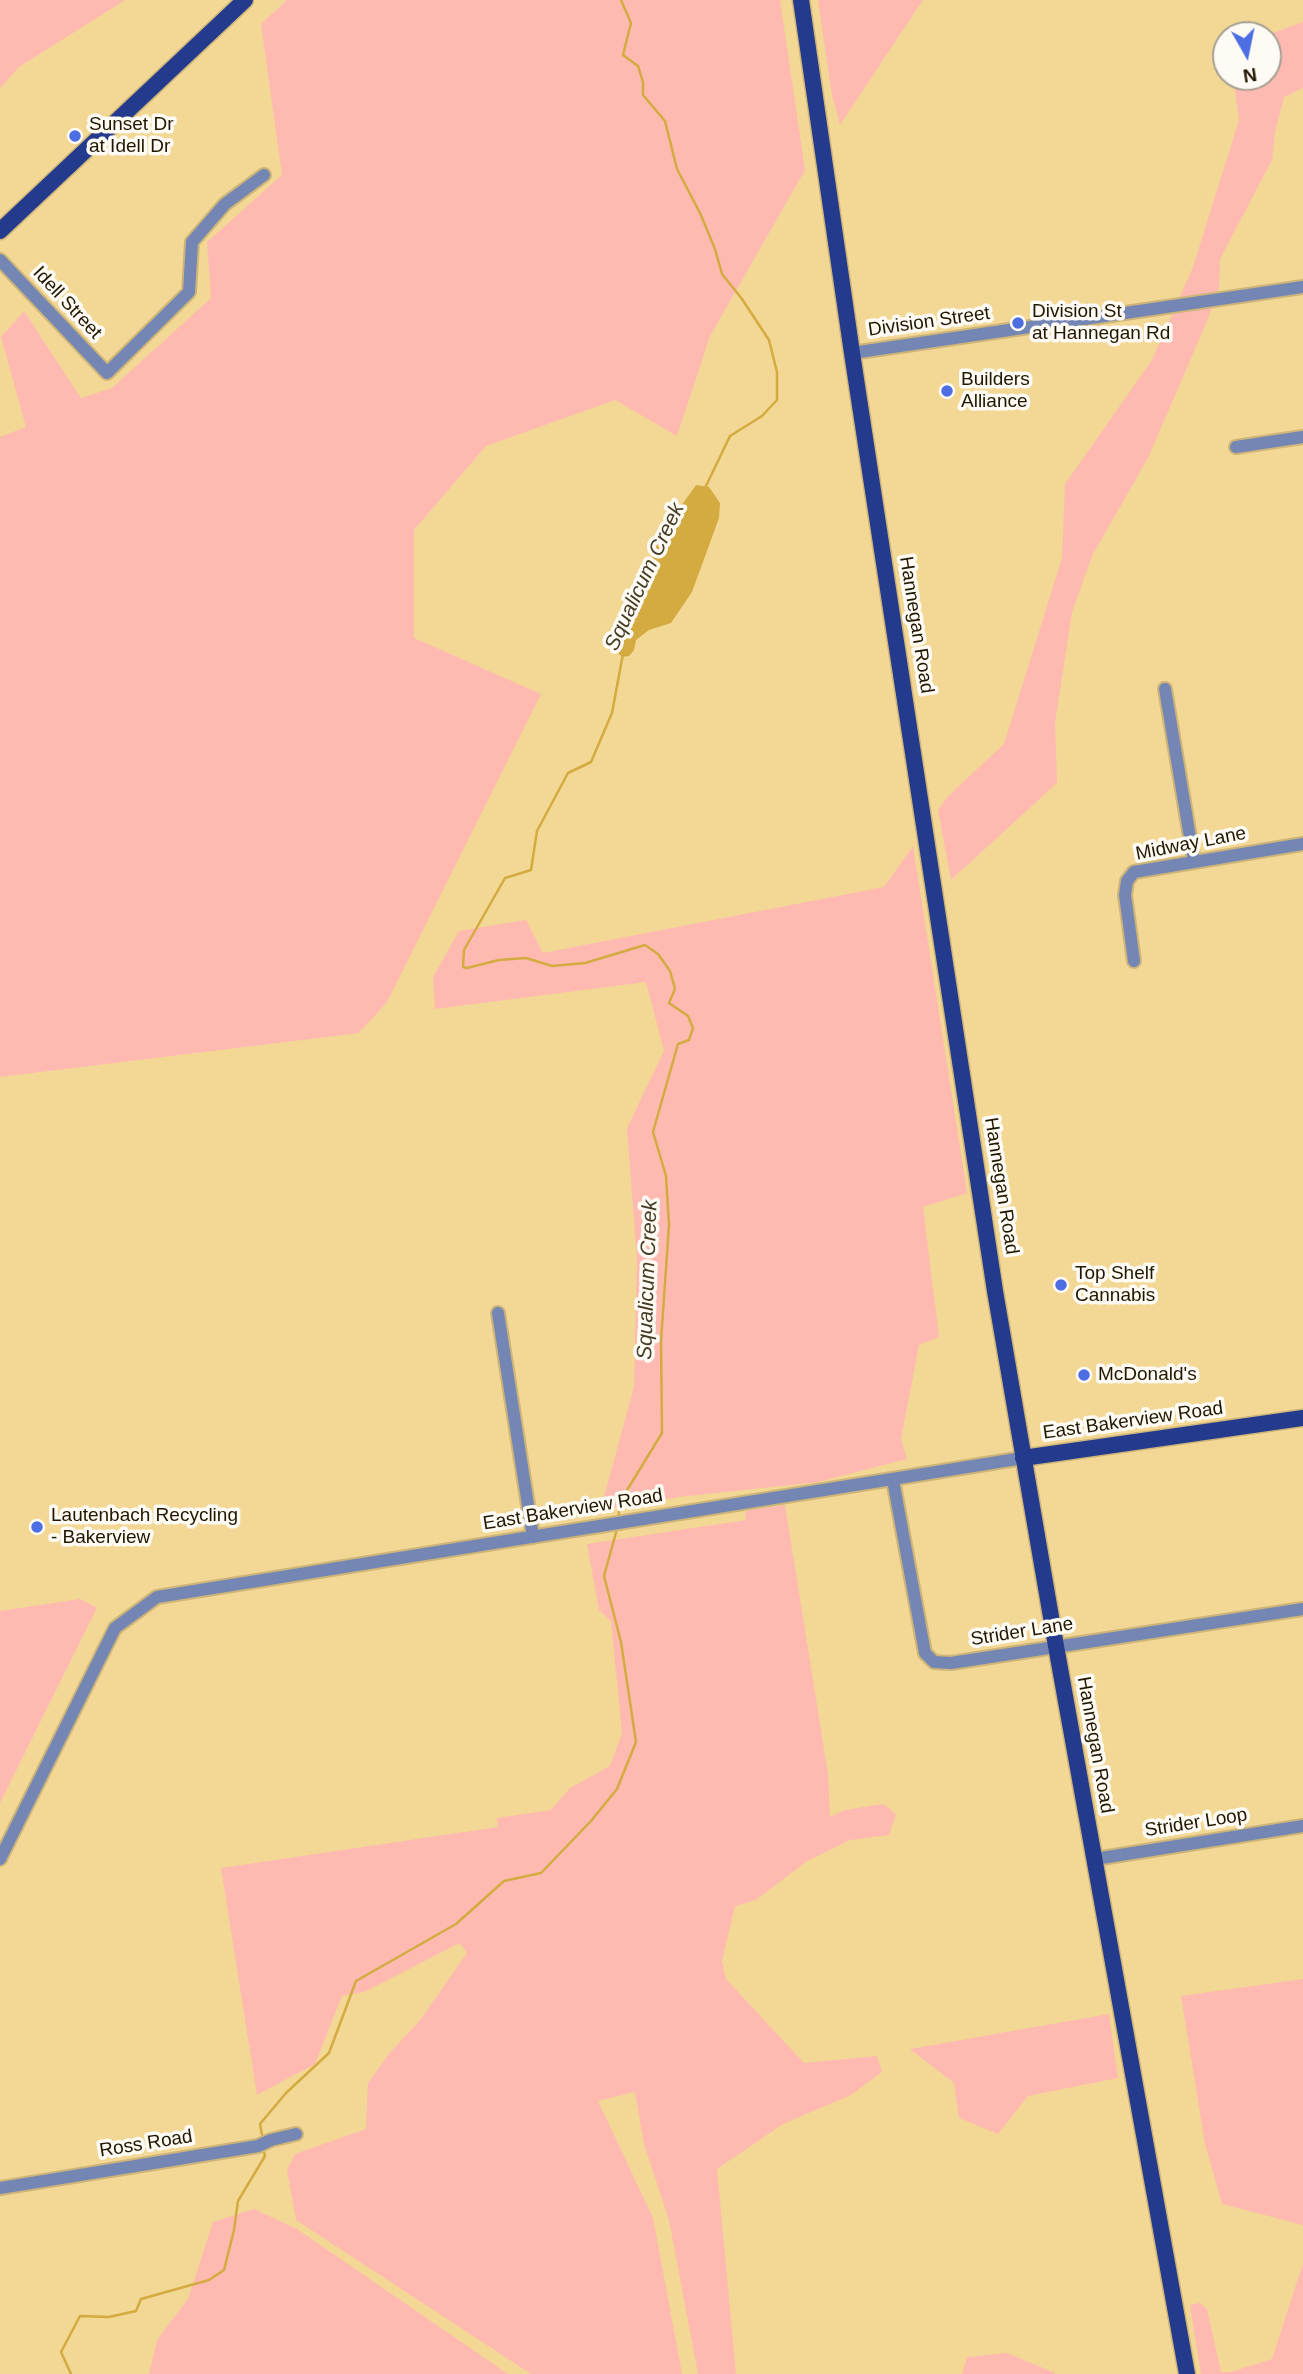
<!DOCTYPE html>
<style>
body{margin:0}
#map{position:relative;width:1303px;height:2374px;overflow:hidden;background:#f3d794;font-family:Helvetica,sans-serif}
canvas{display:block}
.north{position:absolute;left:1212px;top:21px;width:70px;height:70px;box-sizing:border-box;background:#fefbf5;border:2px solid #a6a093;border-radius:50%;rotate:171deg;font-size:19px;font-weight:700;line-height:28px;text-align:center;color:#211700}
.north::after{content:'';display:block;margin:auto;width:24px;height:32px;background:#4c6ee2;clip-path:polygon(50% 0,100% 100%,50% 72%,0 100%)}
</style>
<div id="map">
<canvas width="1303" height="2374"></canvas>
<div class="north">N</div>
</div>
<script>
const context = document.querySelector('canvas').getContext('2d');
context.lineJoin = 'round';
function fillPath(path, color) {
  context.fillStyle = color;
  context.fill(path, 'evenodd');
}
function poly(rows) {
  const path = new Path2D();
  for (const r of rows) {
    path.moveTo(r[0], r[1]);
    for (let i = 2; i < r.length; i += 2) path.lineTo(r[i], r[i + 1]);
  }
  return path;
}
function stroke(path, color, width, dash) {
  context.strokeStyle = color;
  context.lineWidth = width;
  context.lineCap = dash ? 'butt' : 'round';
  context.setLineDash(dash || []);
  context.stroke(path);
}
function drawText(font, color, halo, rows, align = 'center') {
  context.font = font + ' Helvetica,sans-serif';
  context.lineWidth = 7;
  context.setLineDash([]);
  context.textBaseline = 'middle';
  context.strokeStyle = halo;
  context.fillStyle = color;
  for (const [text, x, y, turn = 0] of rows) {
    context.save();
    context.translate(x, y);
    context.rotate((+turn || 0) * Math.PI / 180);
    context.textAlign = isNaN(turn) ? turn : align;
    if (halo) context.strokeText(text, 0, 0);
    context.fillText(text, 0, 0);
    context.restore();
  }
}
fillPath(poly([
 [0,0,125,0,19,67,0,88],
 [287,0,780,0,805,170,710,336,677,436,615,400,486,446,414,530,414,638,541,694,387,1002,359,1033,0,1077,0,437,26,427,1,337,24,311,81,398,112,388,211,298,207,242,282,175,261,24],
 [818,0,923,0,840,125,832,95],
 [1303,22,1303,88,1284,97,1275,132,1272,160,1220,259,1219,287,1208,319,1148,458,1093,554,1072,612,1055,723,1057,783,951,880,938,810,949,795,1004,744,1062,558,1065,484,1152,360,1193,267,1239,120,1233,77,1268,77,1267,35],
 [913,846,967,1193,923,1207,939,1337,919,1345,901,1439,907,1459,818,1482,679,1497,603,1510,602,1504,634,1387,637,1260,627,1128,664,1051,646,982,435,1009,433,977,459,931,526,920,543,953,884,887],
 [785,1505,828,1774,830,1817,845,1810,884,1804,896,1815,889,1835,850,1840,807,1861,756,1900,735,1906,722,1961,726,1979,804,2063,877,2056,882,2072,851,2095,783,2124,717,2169,736,2374,698,2374,669,2220,644,2144,635,2092,598,2101,653,2218,682,2374,531,2374,296,2220,287,2170,295,2154,366,2129,368,2083,388,2055,420,2020,467,1953,460,1943,364,1992,342,1996,315,2064,257,2095,221,1868,498,1827,497,1818,551,1810,570,1788,610,1766,622,1733,611,1621,599,1610,587,1544,746,1520,745,1511],
 [80,1599,97,1608,0,1803,0,1611],
 [1303,1979,1303,2225,1222,2204,1205,2144,1181,1996],
 [1109,2014,1118,2078,1028,2096,998,2134,959,2118,954,2083,910,2049],
 [254,2209,297,2229,508,2374,149,2374,157,2340,188,2299,213,2222],
 [1303,2263,1303,2374,1201,2374,1190,2305,1200,2303,1207,2309,1221,2372,1231,2372,1272,2359],
 [1007,2353,1055,2373,1055,2374,962,2374,967,2357]
]), '#febab0');
fillPath(poly([
 [696,485,709,487,720,503,719,518,692,592,671,623,649,630,636,640,634,650,629,656,622,657,617,652,661,534]
]), '#d3ab40');
stroke(poly([
 [621,0,631,23,623,55,638,66,643,82,643,95,665,121,677,169,700,213,715,249,722,274,742,299,769,340,777,372,777,400,762,416,730,436,705,488],
 [618,1519,621,1500,662,1433,661,1341,669,1225,666,1176,653,1132,678,1044,689,1040,693,1028,688,1016,669,1003,675,989,670,971,658,954,645,945,585,963,552,966,526,958,499,960,467,968,463,967,464,950,505,878,531,870,537,831,568,773,591,762,612,713,623,654],
 [262,2135,260,2124,286,2093,329,2053,356,1981,456,1924,504,1881,541,1873,591,1821,617,1789,636,1742,621,1642,604,1576,617,1529],
 [71,2374,61,2352,80,2316,109,2317,136,2311,141,2299,209,2280,224,2270,234,2230,238,2201,265,2156,264,2152]
]), '#d3ab40', 2.5);
const minor = poly([
 [0,260,107,373,189,292,192,242,225,204,264,175],
 [852,353,1303,287],
 [1236,447,1303,437],
 [1165,689,1194,861],
 [1134,961,1125,895,1127,881,1134,872,1303,844],
 [498,1313,533,1537],
 [893,1480,925,1653,934,1662,951,1663,1303,1609],
 [0,1859,115,1628,157,1597,1023,1458],
 [1095,1859,1303,1826],
 [0,2188,258,2146,271,2140,296,2134]
]);
const major = poly([
 [801,0,852,353,995,1291,1056,1646,1187,2374],
 [0,231,245,0],
 [1023,1458,1303,1418]
]);
stroke(minor, '#cdb479', 16);
stroke(major, '#cdb479', 19);
stroke(minor, '#7486b4', 12);
stroke(major, '#243a8c', 16);
for (const [x, y, r, color] of [
 [75,136,7,"#4c6ee2"],
 [1018,323,7,"#4c6ee2"],
 [947,391,7,"#4c6ee2"],
 [1061,1285,7,"#4c6ee2"],
 [1084,1375,7,"#4c6ee2"],
 [37,1527,7,"#4c6ee2"]
]) {
  const dot = new Path2D();
  dot.arc(x, y, r, 0, 2 * Math.PI);
  context.fillStyle = color;
  context.fill(dot);
  stroke(dot, '#fefbf5', 2.5);
}
drawText('19px', '#211700', '#fefbf5', [
 ["Sunset Dr",89,125],
 ["at Idell Dr",89,147],
 ["Division St",1032,312],
 ["at Hannegan Rd",1032,334],
 ["Builders",961,380],
 ["Alliance",961,402],
 ["Top Shelf",1075,1274],
 ["Cannabis",1075,1296],
 ["McDonald's",1098,1375],
 ["Lautenbach Recycling",51,1516],
 ["- Bakerview",51,1538]
], 'left');
drawText('19px', '#211700', '#fefbf5', [
 ["Idell Street",67,303,47],
 ["Division Street",929,322,-8],
 ["Hannegan Road",916,625,81],
 ["Midway Lane",1191,844,-11],
 ["Hannegan Road",1001,1186,81],
 ["East Bakerview Road",1133,1421,-8],
 ["East Bakerview Road",573,1510,-9],
 ["Strider Lane",1022,1632,-9],
 ["Hannegan Road",1095,1745,80],
 ["Strider Loop",1196,1823,-9],
 ["Ross Road",146,2144,-9]
]);
drawText('italic 21px', '#463c25', '#fefbf5', [
 ["Squalicum Creek",645,577,-65],
 ["Squalicum Creek",648,1280,-88]
]);
</script>
